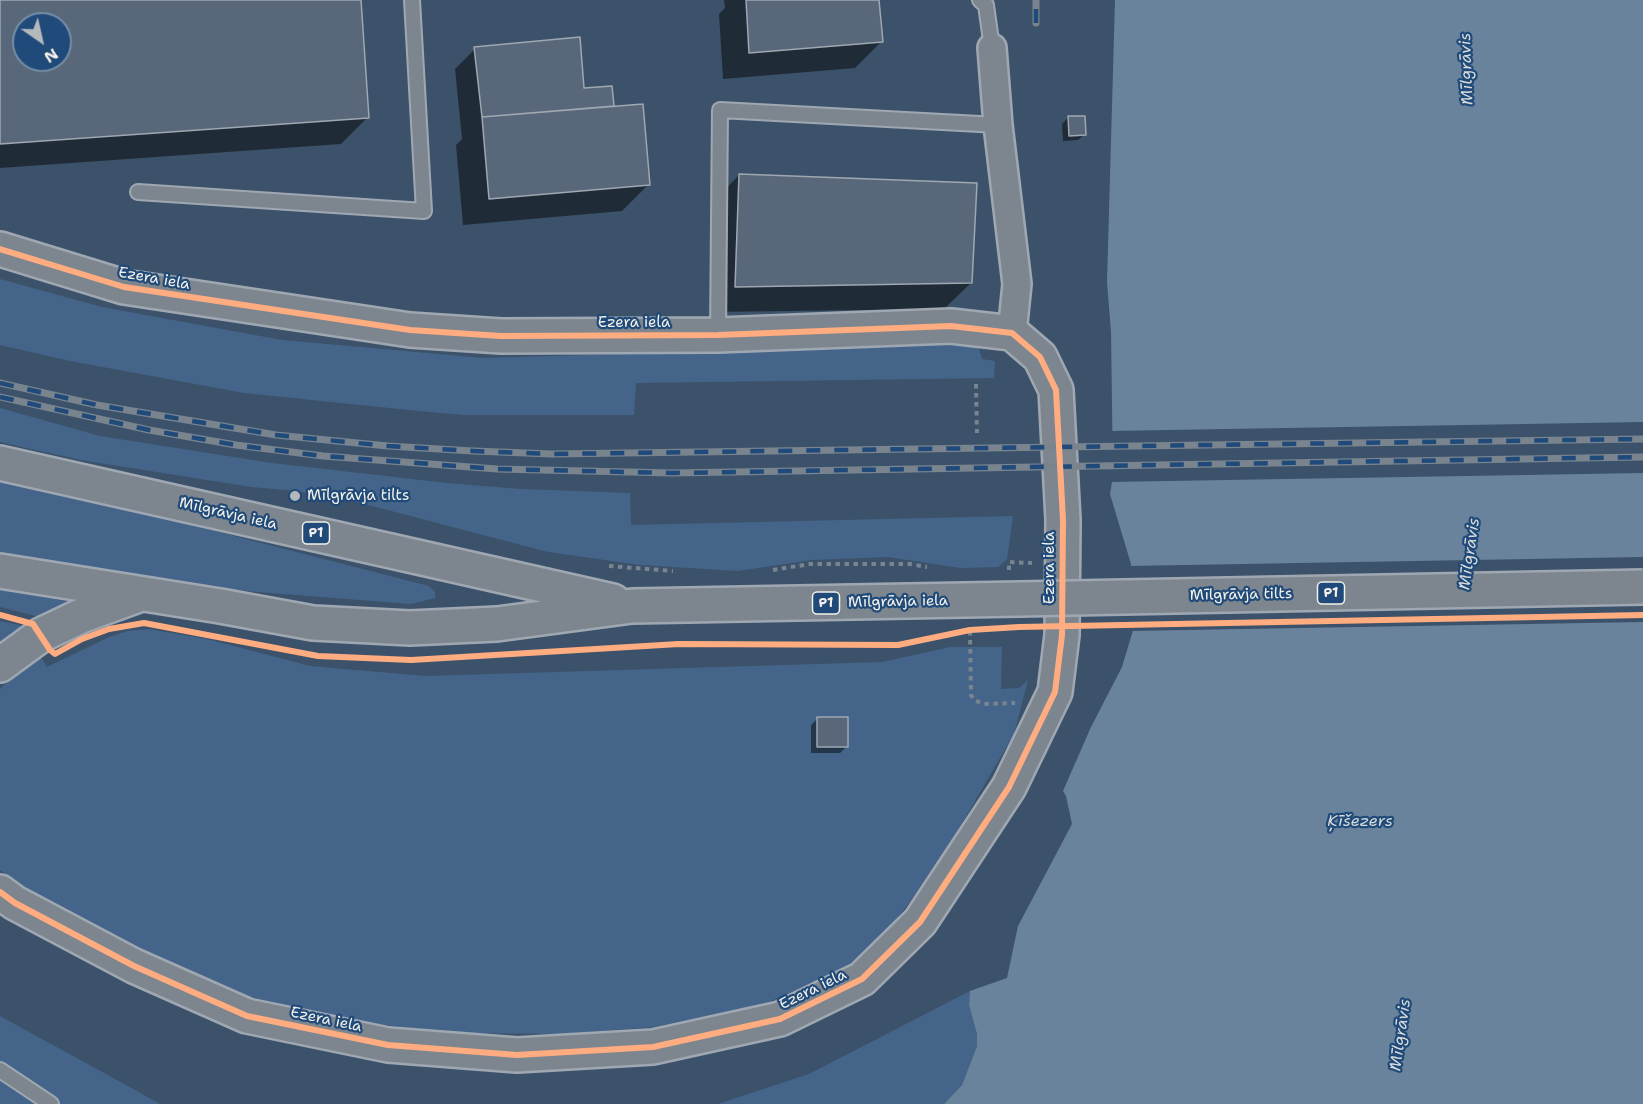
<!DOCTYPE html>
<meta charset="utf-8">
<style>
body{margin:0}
#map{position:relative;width:1643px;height:1104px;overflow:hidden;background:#3c526a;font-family:"Shantell Sans",sans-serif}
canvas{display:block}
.north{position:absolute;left:12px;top:12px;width:60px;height:60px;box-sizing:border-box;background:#1f4a7a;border:2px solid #748da6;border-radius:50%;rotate:146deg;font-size:16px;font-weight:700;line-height:24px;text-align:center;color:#f4f1e8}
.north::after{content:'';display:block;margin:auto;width:21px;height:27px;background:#b4b9bc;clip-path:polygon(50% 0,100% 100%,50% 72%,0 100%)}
</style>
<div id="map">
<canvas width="1643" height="1104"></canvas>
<div class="north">N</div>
</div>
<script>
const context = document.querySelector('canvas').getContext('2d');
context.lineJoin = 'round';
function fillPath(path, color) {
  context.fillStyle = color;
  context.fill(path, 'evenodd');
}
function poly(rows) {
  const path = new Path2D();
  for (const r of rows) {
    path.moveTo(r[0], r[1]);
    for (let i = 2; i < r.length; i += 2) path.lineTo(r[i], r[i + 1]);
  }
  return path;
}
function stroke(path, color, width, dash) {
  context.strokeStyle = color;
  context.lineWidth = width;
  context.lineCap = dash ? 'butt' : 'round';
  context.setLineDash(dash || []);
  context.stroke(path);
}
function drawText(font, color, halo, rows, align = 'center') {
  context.font = font + ' "Shantell Sans",sans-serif';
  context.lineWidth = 4.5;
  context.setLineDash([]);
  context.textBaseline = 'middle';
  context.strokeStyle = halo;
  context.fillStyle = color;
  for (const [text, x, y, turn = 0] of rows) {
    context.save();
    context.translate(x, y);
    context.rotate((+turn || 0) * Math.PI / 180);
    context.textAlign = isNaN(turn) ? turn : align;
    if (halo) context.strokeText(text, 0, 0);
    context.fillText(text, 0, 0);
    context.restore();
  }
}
fillPath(poly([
 [0,279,102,307,282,340,483,358,941,345,978,346,982,359,995,361,994,378,636,383,634,415,463,415,399,409,244,393,70,361,0,345],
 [0,408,100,436,272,463,447,483,521,489,630,493,631,525,1013,516,1007,559,998,567,960,568,888,557,812,560,738,571,640,565,548,552,361,503,296,491,251,487,81,460,0,442],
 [0,476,429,586,435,592,435,598,411,604,220,589,47,565,0,554],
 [0,587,74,603,43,618,0,607],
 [0,621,19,625,24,629,0,647],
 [148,629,207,639,310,666,425,676,882,662,950,647,1002,647,1001,689,1019,688,1028,680,1014,734,936,868,886,933,839,973,764,1004,654,1027,561,1034,455,1033,351,1021,278,1007,201,979,37,895,0,870,0,689,18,672,40,656,47,667,109,637,128,631],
 [970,991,969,1005,977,1034,977,1046,962,1085,944,1104,718,1104,809,1074],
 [0,1016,137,1091,160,1104,0,1104]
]), '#446589');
fillPath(poly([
 [1115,0,1643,0,1643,1104,944,1104,962,1085,977,1046,977,1034,969,1005,970,991,1007,978,1018,926,1072,824,1066,796,1063,791,1091,727,1122,667,1134,627,1131,564,1110,494,1113,476,1111,332,1107,282]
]), '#6a839d');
fillPath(poly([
 [1643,422,1643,473,1109,482,1109,431],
 [1643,557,1643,622,1130,631,1128,566]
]), '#3c526a');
fillPath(poly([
 [0,0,359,0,367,118,341,144,0,168],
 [24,24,60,24,60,60,24,60],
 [724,0,878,0,881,42,855,68,723,79,719,14,725,8],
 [475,49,582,89,613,105,610,108,648,185,622,211,463,225,456,145,462,139,455,69],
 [1068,118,1085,134,1078,140,1063,141,1062,124],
 [739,175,971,283,944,309,710,312,713,202],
 [817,719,847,746,840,753,811,753,811,725]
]), '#0007');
const building = poly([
 [0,0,361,0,369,118,0,144,0,0],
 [24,24,60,24,60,60,24,60,24,24],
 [746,0,879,0,883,42,749,53,746,0],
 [580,37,584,88,612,86,614,106,482,117,474,47,580,37],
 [643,104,650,185,489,199,482,117,643,104],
 [1068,116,1085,116,1086,135,1069,136,1068,116],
 [739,174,977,183,972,283,735,287,739,174],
 [817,717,848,717,848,747,817,747,817,717]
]);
fillPath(building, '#586779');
stroke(building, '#9fa8b2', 1.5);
const service = poly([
 [980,0,986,5,992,48],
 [138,192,424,211,412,0],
 [718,335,720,110,998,125],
 [0,1070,51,1104]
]);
const minor = poly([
 [992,48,998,125,1017,284,1012,333]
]);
const tertiary = poly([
 [0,249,124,287,410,330,501,336,718,335,951,326,1012,333,1040,357,1056,390,1063,520,1062,635,1055,692,1009,787,920,922,862,979,780,1019,653,1047,517,1055,388,1045,247,1016,134,966,15,903,0,892]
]);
const primary = poly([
 [0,463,613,601],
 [0,571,220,606,313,623,410,628,497,624,632,606,1020,599],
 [0,665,41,635,81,616,136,596]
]);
stroke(service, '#9fa8b2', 18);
stroke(minor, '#9fa8b2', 32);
stroke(tertiary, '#9fa8b2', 38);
stroke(primary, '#9fa8b2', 38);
stroke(poly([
 [976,384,977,433],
 [609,566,673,571],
 [773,570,810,564,910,564,927,567],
 [1009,570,1009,562,1032,563],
 [970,631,971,695,974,700,984,704,1015,703]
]), '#79848f', 4, [4.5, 4.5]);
stroke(service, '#7d868e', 14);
stroke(minor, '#7d868e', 27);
stroke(tertiary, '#7d868e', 33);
stroke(primary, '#7d868e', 33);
const rail = poly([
 [1036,23,1036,0],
 [0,383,97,405,276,435,388,446,473,451,552,454,1643,439],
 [0,397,149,430,236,445,323,456,497,469,672,473,1643,457]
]);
stroke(rail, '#79848f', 7);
stroke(rail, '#1f4a7a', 4.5, [14]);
const primaryBridge = poly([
 [1020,599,1643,587]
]);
stroke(primaryBridge, '#9fa8b2', 38, []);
stroke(primaryBridge, '#7d868e', 33);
stroke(poly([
 [0,249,124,287,410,330,501,336,718,335,951,326,1012,333,1040,357,1056,390,1063,520,1062,635,1055,692,1009,787,920,922,862,979,780,1019,653,1047,517,1055,388,1045,247,1016,134,966,15,903,0,892],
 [0,615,33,624,50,650,55,654,82,639,109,629,144,623,318,656,411,660,679,644,898,645,970,630,1019,627,1643,615]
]), '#ffac80', 6);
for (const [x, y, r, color] of [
 [295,496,6,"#b4b9bc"]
]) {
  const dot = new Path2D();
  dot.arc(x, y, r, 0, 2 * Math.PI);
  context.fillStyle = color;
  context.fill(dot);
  stroke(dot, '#1f4a7a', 2);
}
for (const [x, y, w] of [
 [316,533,27],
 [1331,593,27],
 [826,603,27]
]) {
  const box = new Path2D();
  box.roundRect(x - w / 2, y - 11, w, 22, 4.5);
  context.fillStyle = '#1f4a7a';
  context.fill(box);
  stroke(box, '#f4f1e8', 1.5);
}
drawText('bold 14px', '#f4f1e8', null, [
 ["P1",316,533],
 ["P1",1331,593],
 ["P1",826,603]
]);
drawText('15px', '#f4f1e8', '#1f4a7a', [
 ["Ezera iela",154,279,10],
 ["Ezera iela",634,323],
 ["Mīlgrāvja iela",228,514,13],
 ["Ezera iela",1050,568,-90],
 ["Mīlgrāvja tilts",1241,595,-1],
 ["Mīlgrāvja iela",898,602,-1],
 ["Ezera iela",813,990,-26],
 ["Ezera iela",326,1020,12]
]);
drawText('15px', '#f4f1e8', '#1f4a7a', [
 ["Mīlgrāvja tilts",307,496]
], 'left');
drawText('italic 16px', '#d9dcda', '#1f4a7a', [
 ["Mīlgrāvis",1467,69,-92],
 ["Mīlgrāvis",1470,554,-82],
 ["Ķīšezers",1360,822],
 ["Mīlgrāvis",1401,1035,-82]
]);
</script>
